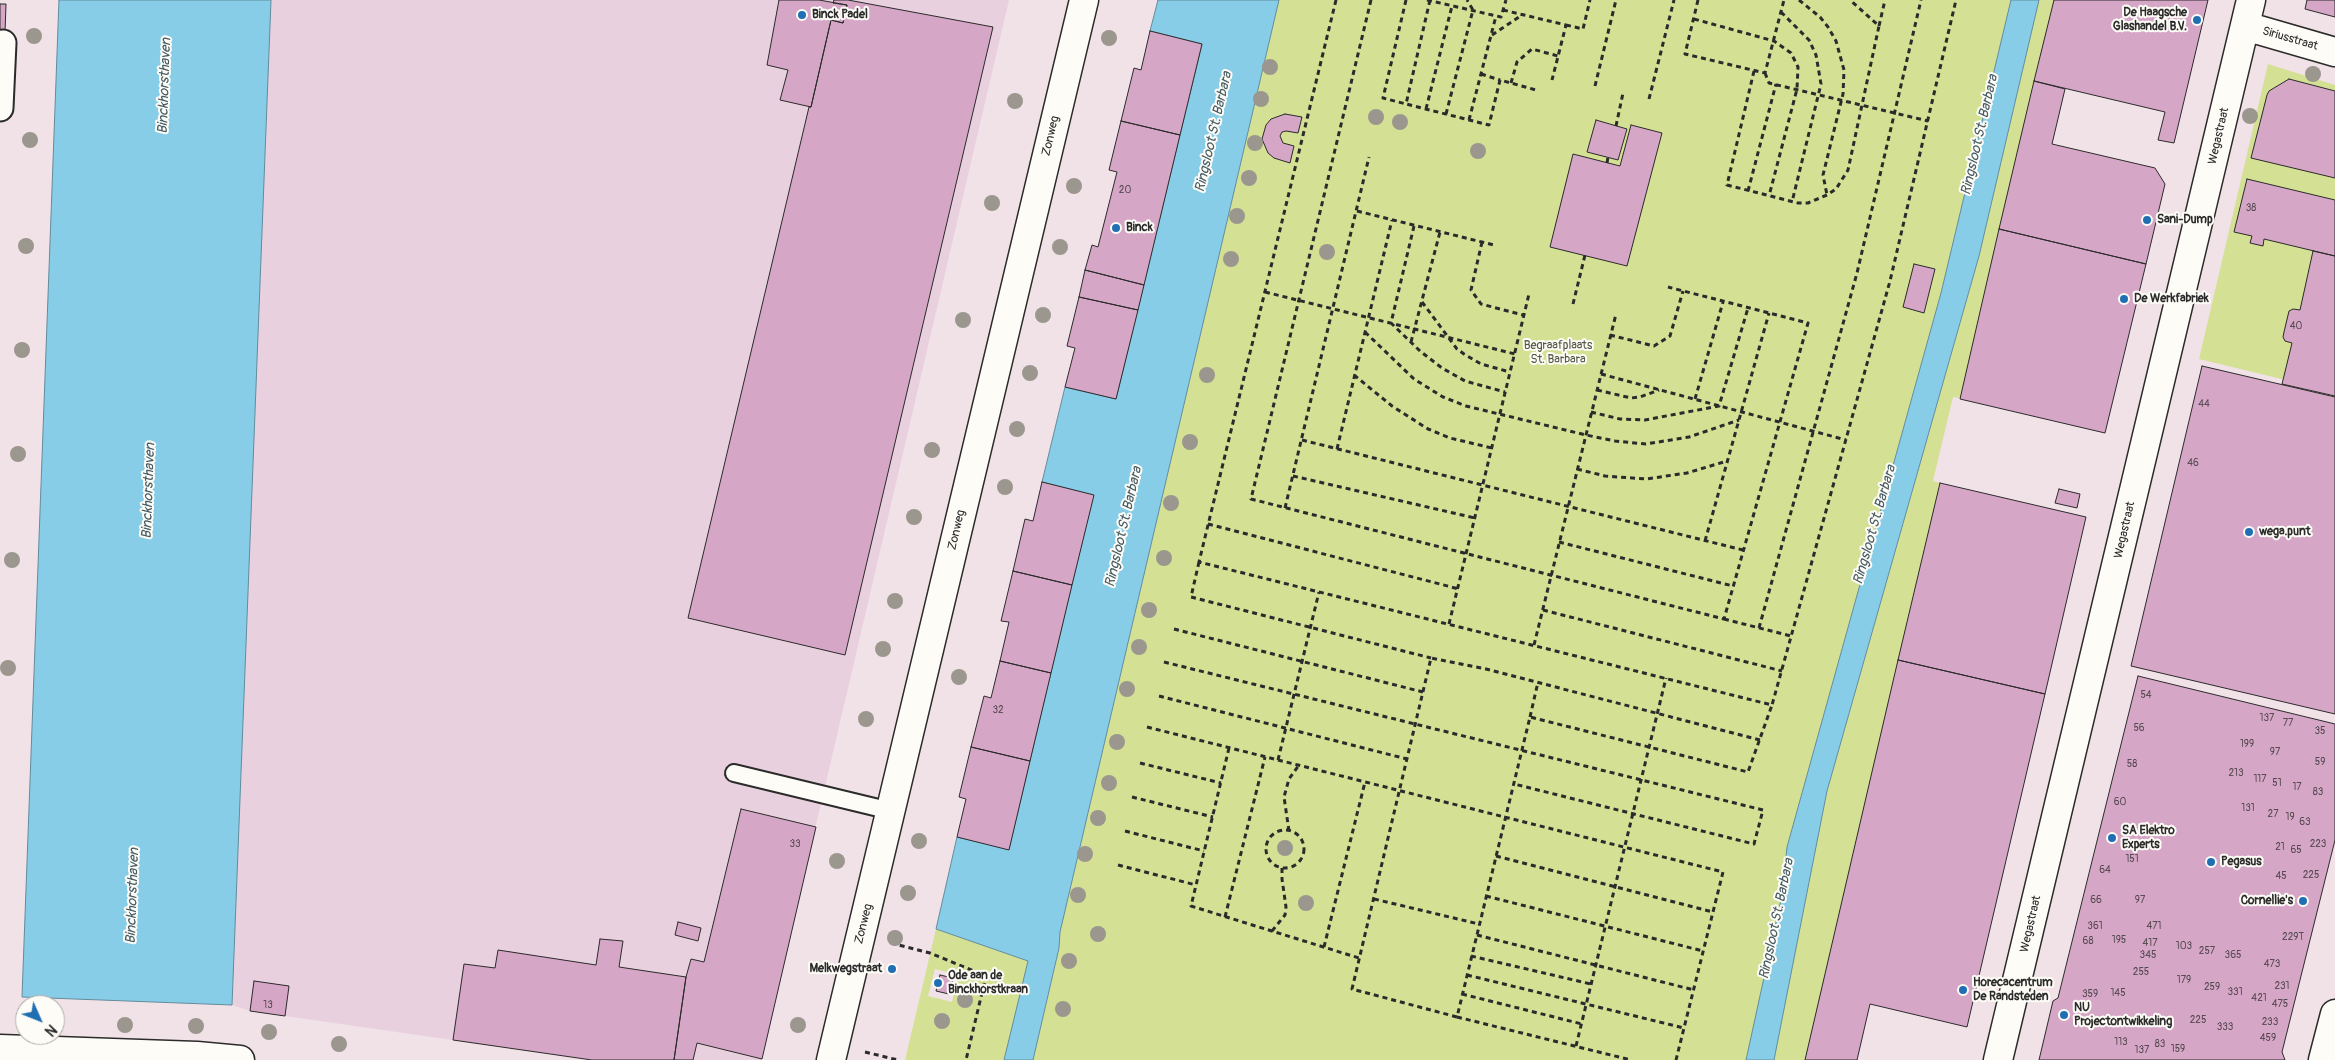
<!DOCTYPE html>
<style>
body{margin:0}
#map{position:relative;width:2335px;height:1060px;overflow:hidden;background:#f1e2e8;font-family:Pangolin,sans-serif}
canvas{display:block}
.north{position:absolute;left:15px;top:995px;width:50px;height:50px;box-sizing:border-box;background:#fdfcf7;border:1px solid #a9a8a5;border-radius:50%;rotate:134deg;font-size:14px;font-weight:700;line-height:20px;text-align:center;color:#2b2b2b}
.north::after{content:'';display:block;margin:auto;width:18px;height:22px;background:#1f6fb2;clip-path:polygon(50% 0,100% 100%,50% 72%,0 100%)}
</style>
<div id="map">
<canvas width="2335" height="1060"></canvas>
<div class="north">N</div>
</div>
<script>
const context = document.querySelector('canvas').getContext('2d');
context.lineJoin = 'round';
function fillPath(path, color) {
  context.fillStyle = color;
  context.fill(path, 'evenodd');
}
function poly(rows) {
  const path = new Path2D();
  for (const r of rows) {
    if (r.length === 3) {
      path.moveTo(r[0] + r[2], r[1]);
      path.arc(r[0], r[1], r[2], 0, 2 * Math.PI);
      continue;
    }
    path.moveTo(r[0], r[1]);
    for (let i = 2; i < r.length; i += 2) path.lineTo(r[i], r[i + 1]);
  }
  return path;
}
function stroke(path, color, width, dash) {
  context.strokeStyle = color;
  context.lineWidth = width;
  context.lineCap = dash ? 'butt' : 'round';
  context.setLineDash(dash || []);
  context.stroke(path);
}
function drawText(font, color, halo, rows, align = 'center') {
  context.font = font + ' Pangolin,sans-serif';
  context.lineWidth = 4;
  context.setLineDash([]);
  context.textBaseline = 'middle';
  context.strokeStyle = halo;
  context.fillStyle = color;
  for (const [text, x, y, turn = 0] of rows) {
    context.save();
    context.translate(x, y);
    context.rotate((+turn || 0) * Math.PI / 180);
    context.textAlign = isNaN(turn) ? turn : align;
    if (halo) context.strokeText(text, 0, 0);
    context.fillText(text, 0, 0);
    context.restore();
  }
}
fillPath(poly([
 [242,0,1009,0,761,1060,592,1060,250,1011,232,1005,217,995]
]), '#e9d0de');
fillPath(poly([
 [1279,0,2011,0,1941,293,1787,847,1782,895,1746,1060,1033,1060,1059,949,1060,932],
 [2039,0,2054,0,1960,398,1953,397,1933,481,1940,483,1805,1060,1774,1060,1827,791,1979,256],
 [2268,64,2335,85,2335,392,2199,359],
 [936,929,1028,961,1004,1060,905,1060],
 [935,969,958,975,952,1002,928,996]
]), '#d4e194');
const water = poly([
 [59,0,271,0,232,1005,22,997,59,0],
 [1158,0,1279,0,1060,932,1059,948,1033,1060,1004,1060,1028,961,936,929,957,837,1009,849,1093,495,1042,482,1065,387,1116,399,1180,135,1202,44,1150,31,1158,0],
 [2011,0,2039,0,1979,256,1827,791,1774,1060,1746,1060,1782,895,1787,847,1941,293,2011,0]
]);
fillPath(water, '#87cde8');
stroke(water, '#628c9c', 1);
const building = poly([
 [779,0,819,0,847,5,843,23,831,20,811,107,780,100,788,70,767,65,779,0],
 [834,0,848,0,993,27,845,655,688,618,809,107,811,107,831,20,843,23,847,5,833,3,834,0],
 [2054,0,2208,0,2174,143,2158,140,2165,112,2034,81,2054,0],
 [2307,0,2335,0,2335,17,2305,9,2307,0],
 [0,4,6,4,5,33,0,32,0,4],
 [1150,31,1202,44,1180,135,1121,121,1134,68,1141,70,1150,31],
 [2289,79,2335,91,2335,178,2251,158,2267,95,2269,91,2289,79],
 [2034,81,2065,89,2052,144,2155,168,2165,184,2146,264,1999,229,2034,81],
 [1285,114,1302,117,1298,133,1286,131,1282,132,1280,136,1283,143,1294,146,1290,163,1274,158,1268,153,1262,139,1266,125,1271,119,1285,114],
 [1596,120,1627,129,1618,160,1587,152,1596,120],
 [1121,121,1180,135,1144,285,1085,270,1092,245,1098,247,1117,172,1109,170,1121,121],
 [1631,125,1662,133,1627,266,1550,247,1573,154,1620,166,1631,125],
 [2247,179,2335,200,2335,256,2264,239,2263,246,2250,243,2252,236,2234,232,2247,179],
 [1999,229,2146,264,2105,433,1960,399,1999,229],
 [2313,251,2335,256,2335,396,2282,384,2292,343,2285,341,2283,337,2284,332,2289,311,2293,309,2300,310,2313,251],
 [1914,264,1935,269,1924,313,1903,307,1914,264],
 [1085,270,1144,285,1138,310,1079,297,1085,270],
 [1079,297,1138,310,1116,399,1065,387,1075,348,1067,346,1079,297],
 [2202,366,2335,397,2335,714,2131,666,2202,366],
 [1042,482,1094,495,1072,585,1013,571,1025,519,1033,521,1042,482],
 [1940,483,2086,517,2045,694,1898,660,1940,483],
 [2059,489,2080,494,2077,508,2055,503,2059,489],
 [1013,571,1072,585,1051,673,1000,661,1009,622,1001,621,1013,571],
 [1898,660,2045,694,1967,1027,1870,1004,1857,1060,1805,1060,1898,660],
 [1000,661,1051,673,1030,761,971,747,984,696,991,698,1000,661],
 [2138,676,2335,724,2335,840,2282,1052,2285,1060,2039,1060,2053,1001,2058,998,2138,676],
 [971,747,1030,761,1009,850,957,837,966,799,959,797,971,747],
 [741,809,816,827,762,1059,697,1043,693,1060,674,1060,686,977,691,959,704,962,741,809],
 [678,922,701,928,698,941,675,935,678,922],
 [600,939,623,941,619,967,686,977,674,1060,592,1060,453,1040,464,964,495,968,498,950,596,965,600,939],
 [940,975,953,978,949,994,936,991,940,975],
 [254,981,289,986,285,1016,250,1011,254,981]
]);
fillPath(building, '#d6a6c6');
stroke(building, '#2b2b2b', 1);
const service = poly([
 [734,773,891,811]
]);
const pedestrian = poly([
 [0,108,3,43]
]);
const minor = poly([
 [2245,26,2335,52],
 [0,1049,197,1056,240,1060],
 [1998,1060,2251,0],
 [2323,1060,2335,1014]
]);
const tertiary = poly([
 [831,1060,1084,0]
]);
stroke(service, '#2b2b2b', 20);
stroke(pedestrian, '#2b2b2b', 29);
stroke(minor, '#2b2b2b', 31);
stroke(tertiary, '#2b2b2b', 31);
stroke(poly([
 [1336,0,1199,562,1772,705,1890,281,1956,0],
 [1371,0,1251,499,1724,619,1808,323,1668,287],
 [1406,0,1383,98,1406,104],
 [1427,0,1501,17,1506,0],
 [1430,0,1406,104,1489,125,1500,80,1536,90],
 [1698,0,1685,54,1765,73,1784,0],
 [1799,0,1820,17,1828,27,1836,41,1844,70,1843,94,1823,175,1827,195],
 [1503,10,1566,25,1552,80],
 [1781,12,1809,40,1816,55,1821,84,1792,202],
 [1694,19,1774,41,1791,53,1798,67,1797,89,1769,196],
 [1566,25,1583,29,1590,0],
 [1879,26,1885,0],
 [1492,35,1522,15],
 [1754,71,1727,185,1798,203,1808,203,1827,195,1836,189,1848,170,1879,26,1850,0],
 [1765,73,1769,83,1928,121],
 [1481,74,1500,80],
 [1511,83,1517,62,1532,49,1558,56],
 [1595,86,1616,0],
 [1649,99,1674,0],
 [1426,109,1452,6],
 [1446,114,1473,10,1467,0],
 [1469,120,1496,16],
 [1616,126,1623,93],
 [1607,163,1608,157],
 [1748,191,1776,84],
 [1357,211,1494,245],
 [1414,226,1391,323,1420,351,1442,368,1465,381,1505,392],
 [1482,242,1471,290,1481,304,1523,315],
 [1265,292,1515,354],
 [1422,302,1457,349,1464,354,1481,364,1510,372],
 [1573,304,1585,255],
 [1365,332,1414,379,1443,397,1466,406,1586,435,1615,441,1646,444,1689,437,1739,420],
 [1610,335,1654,346,1670,336,1683,291],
 [1411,342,1440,232],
 [1601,374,1846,440],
 [1354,375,1392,406,1428,429,1450,438,1492,448],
 [1597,390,1631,398,1640,397,1659,390],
 [1695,399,1723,302],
 [1591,412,1620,419,1645,420,1719,406,1748,308],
 [1302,440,1743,550],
 [1337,449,1392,220],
 [1577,469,1605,476,1646,479,1687,473,1727,461],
 [1293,476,1475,518],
 [1285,508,1369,157],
 [1208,524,1459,589],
 [1705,541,1769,313],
 [1559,542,1733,586],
 [1199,562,1191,597,1431,658],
 [1543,610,1782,671],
 [1724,619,1791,636],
 [1449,624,1529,294],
 [1759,628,1857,273,1921,0],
 [1174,629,1423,692],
 [1534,645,1616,314],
 [1164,662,1763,810,1754,844,1514,784],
 [1159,696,1407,759],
 [1530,717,1538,682],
 [1147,727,1723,872,1676,1060],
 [1760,740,1486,669,1431,658,1352,989,1457,1017,1530,717,1748,772,1772,705],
 [1229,748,1191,906,1359,958],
 [1278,760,1319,592],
 [1140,763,1221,783],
 [1132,797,1213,817],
 [1285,849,19],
 [1125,831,1204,851],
 [1289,831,1284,797,1289,779,1299,765],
 [1496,856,1713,912],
 [1118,865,1196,885],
 [1486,896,1703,951],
 [1374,899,1479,924],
 [1225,917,1265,757],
 [1272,931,1285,915,1286,907,1282,879,1282,868],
 [1477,935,1694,990],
 [891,943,930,953,986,976,966,1060],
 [1324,947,1365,782],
 [1471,956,1591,984],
 [1467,975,1684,1028],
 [1462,994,1582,1024],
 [1457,1017,1631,1060],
 [1576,1046,1666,678],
 [865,1052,898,1060]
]), '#2b2b2b', 3, [5, 4]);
stroke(service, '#fdfcf7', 16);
stroke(pedestrian, '#fdfcf7', 25);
stroke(minor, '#fdfcf7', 28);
stroke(tertiary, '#fdfcf7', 28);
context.fillStyle = '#9b968e';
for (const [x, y] of [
 [34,36],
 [1109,38],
 [1270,67],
 [2313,74],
 [1261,99],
 [1015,101],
 [2250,116],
 [1376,117],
 [1400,122],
 [30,140],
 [1255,143],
 [1478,151],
 [1249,178],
 [1074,186],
 [992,203],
 [1237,216],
 [26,246],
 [1060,247],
 [1327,252],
 [1231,259],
 [1043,315],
 [963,320],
 [22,350],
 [1030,373],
 [1207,375],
 [1017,429],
 [1190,442],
 [932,450],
 [18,454],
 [1005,487],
 [1171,503],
 [914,517],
 [1164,558],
 [12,560],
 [895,601],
 [1149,610],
 [1139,647],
 [883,649],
 [8,668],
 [959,677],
 [1127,689],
 [866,719],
 [1117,742],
 [1109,783],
 [1098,818],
 [919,841],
 [1285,848],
 [1085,854],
 [837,861],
 [908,893],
 [1078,895],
 [1306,903],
 [1098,934],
 [895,938],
 [1069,961],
 [965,1000],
 [1063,1009],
 [942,1021],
 [125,1025],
 [798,1025],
 [196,1026],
 [269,1032],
 [339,1044]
]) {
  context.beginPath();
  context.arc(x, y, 8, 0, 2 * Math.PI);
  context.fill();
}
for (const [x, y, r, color] of [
 [802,15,5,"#1f6fb2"],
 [2197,20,5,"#1f6fb2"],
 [2147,220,5,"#1f6fb2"],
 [1116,228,5,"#1f6fb2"],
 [2124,299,5,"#1f6fb2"],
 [2249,532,5,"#1f6fb2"],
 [2112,838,5,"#1f6fb2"],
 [2211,862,5,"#1f6fb2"],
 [2303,901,5,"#1f6fb2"],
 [892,969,5,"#1f6fb2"],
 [938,983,5,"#1f6fb2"],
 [1963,990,5,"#1f6fb2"],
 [2064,1015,5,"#1f6fb2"]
]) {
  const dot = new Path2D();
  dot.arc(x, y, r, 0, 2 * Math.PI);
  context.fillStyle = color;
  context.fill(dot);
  stroke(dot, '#fdfcf7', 2);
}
drawText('10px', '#564a52', null, [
 ["20",1125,190],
 ["38",2251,208],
 ["40",2296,326],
 ["44",2204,404],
 ["46",2193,463],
 ["54",2146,695],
 ["32",998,710],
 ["137",2267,718],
 ["77",2288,723],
 ["56",2139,728],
 ["35",2320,731],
 ["199",2247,744],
 ["97",2275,752],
 ["59",2320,762],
 ["58",2132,764],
 ["213",2236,773],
 ["117",2260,779],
 ["51",2277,783],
 ["17",2297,787],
 ["83",2318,792],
 ["60",2120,802],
 ["131",2248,808],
 ["27",2273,814],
 ["19",2290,817],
 ["63",2305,822],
 ["33",795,844],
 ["223",2318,844],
 ["21",2280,847],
 ["65",2296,850],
 ["151",2132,859],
 ["64",2105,870],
 ["225",2311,875],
 ["45",2281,876],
 ["66",2096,900],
 ["97",2140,900],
 ["361",2095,926],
 ["471",2154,926],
 ["229T",2293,937],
 ["195",2119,940],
 ["68",2088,941],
 ["417",2150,943],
 ["103",2184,946],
 ["257",2207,951],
 ["345",2148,955],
 ["365",2233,955],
 ["473",2272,964],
 ["255",2141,972],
 ["179",2184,980],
 ["231",2282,986],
 ["259",2212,987],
 ["331",2235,992],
 ["145",2118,993],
 ["359",2090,994],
 ["421",2259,998],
 ["475",2280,1004],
 ["13",268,1005],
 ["225",2198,1020],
 ["233",2270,1022],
 ["333",2225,1027],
 ["459",2268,1038],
 ["113",2121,1042],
 ["83",2160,1044],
 ["159",2178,1049],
 ["137",2142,1050]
]);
drawText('bold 12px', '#2b2b2b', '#fdfcf7', [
 ["De Haagsche",2187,13,"right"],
 ["Glashandel B.V.",2187,27,"right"],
 ["Binck Padel",812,15],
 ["Sani-Dump",2157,220],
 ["Binck",1126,228],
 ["De Werkfabriek",2134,299],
 ["wega.punt",2259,532],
 ["SA Elektro",2122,831],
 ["Experts",2122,845],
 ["Pegasus",2221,862],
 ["Cornellie's",2293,901,"right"],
 ["Melkwegstraat",882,969,"right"],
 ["Ode aan de",948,976],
 ["Binckhorstkraan",948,990],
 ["Horecacentrum",1973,983],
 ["De Randsteden",1973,997],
 ["NU",2074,1008],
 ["Projectontwikkeling",2074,1022]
], 'left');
drawText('12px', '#2b2b2b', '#fdfcf7', [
 ["Siriusstraat",2290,39,16],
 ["Zonweg",1051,136,-77],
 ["Wegastraat",2219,136,-77],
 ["Zonweg",957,530,-77],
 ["Wegastraat",2125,530,-77],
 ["Zonweg",864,924,-76],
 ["Wegastraat",2031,924,-77]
]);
drawText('12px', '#555845', '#fdfcf7', [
 ["Begraafplaats",1558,346],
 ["St. Barbara",1558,360]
]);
drawText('italic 14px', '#475c64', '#fdfcf7', [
 ["Binckhorsthaven",165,86,-88],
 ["Ringsloot St. Barbara",1214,132,-77],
 ["Ringsloot St. Barbara",1980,135,-77],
 ["Binckhorsthaven",149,491,-88],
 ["Ringsloot St. Barbara",1875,525,-74],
 ["Ringsloot St. Barbara",1124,527,-77],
 ["Binckhorsthaven",133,896,-88],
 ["Ringsloot St. Barbara",1777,919,-78]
]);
</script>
